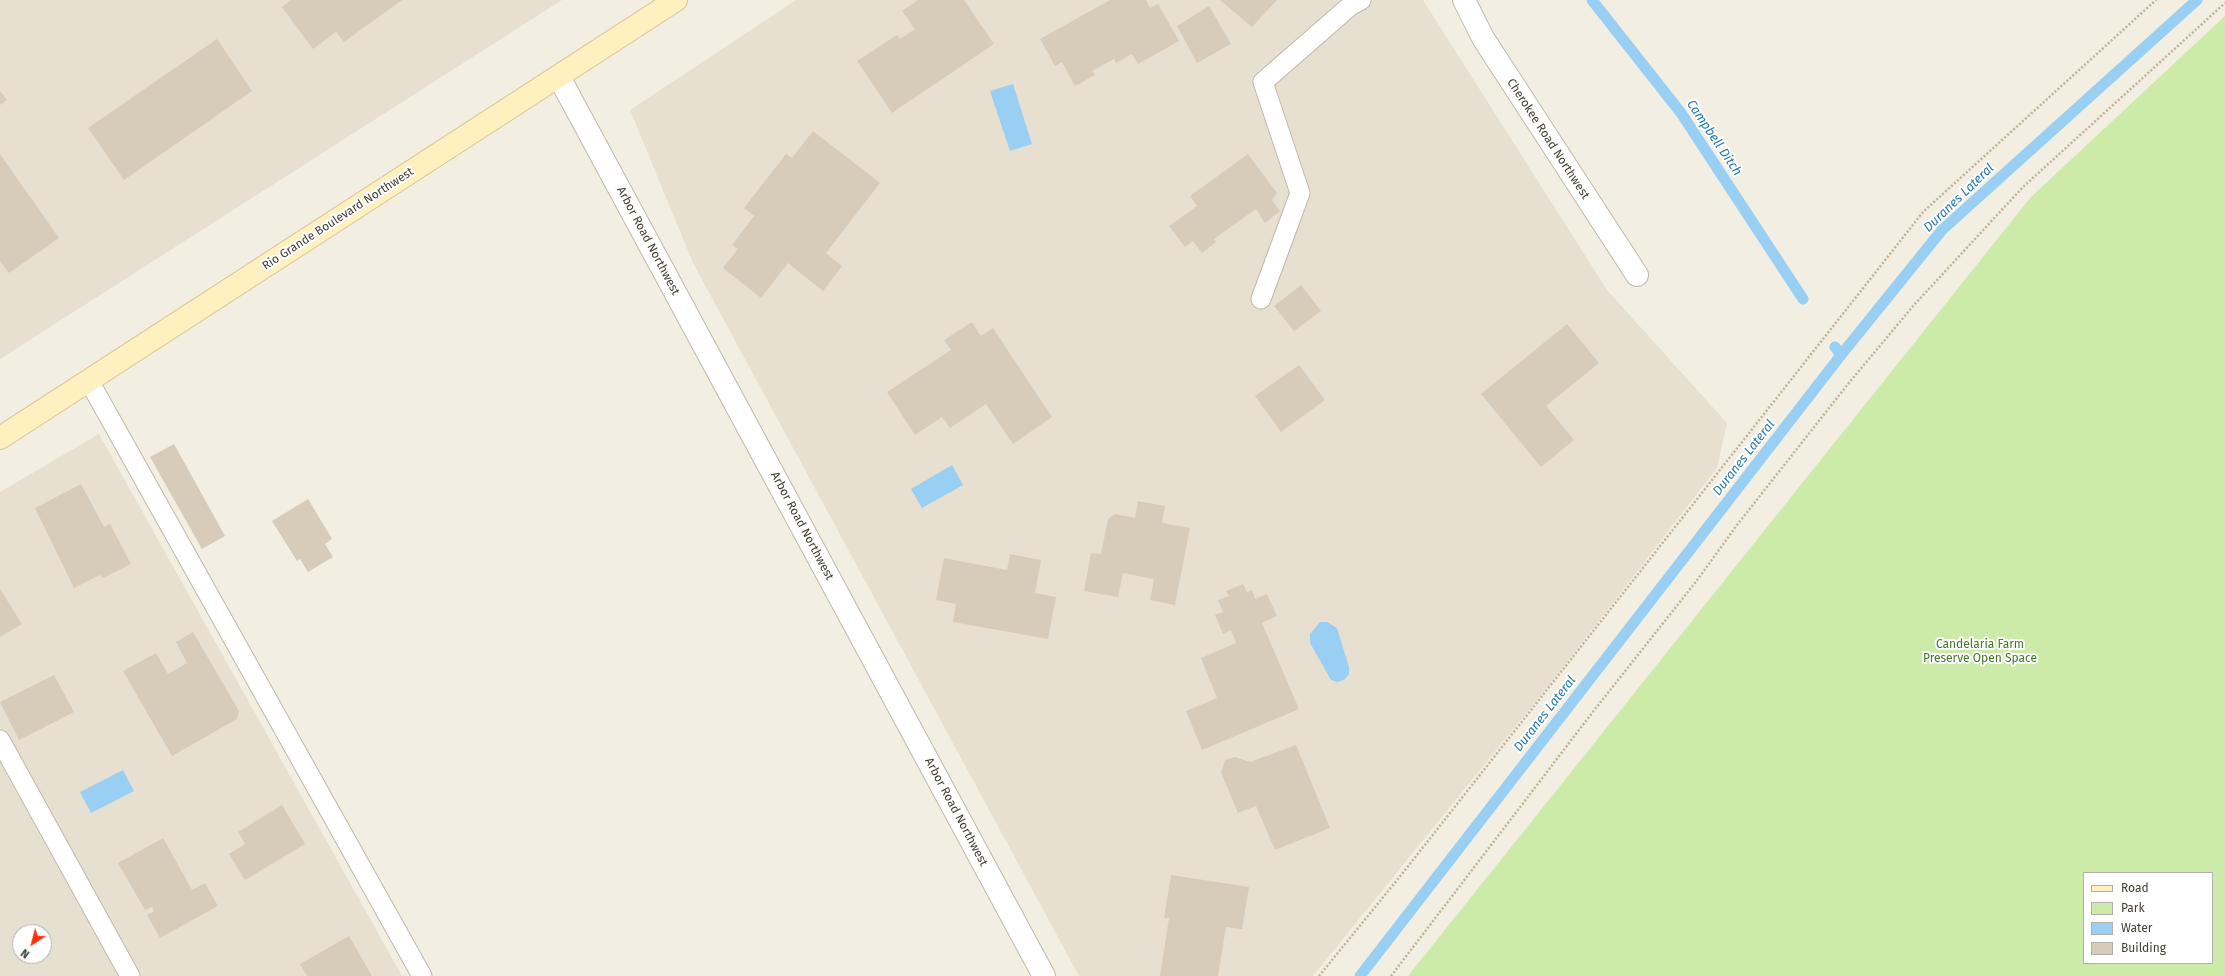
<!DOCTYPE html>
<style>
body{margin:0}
#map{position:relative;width:2225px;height:976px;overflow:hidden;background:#f2eee2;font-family:"Fira Sans",sans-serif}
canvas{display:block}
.legend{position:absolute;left:2083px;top:872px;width:130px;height:92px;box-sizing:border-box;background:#fff;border:1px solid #b4b1ad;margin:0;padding:5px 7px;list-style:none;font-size:12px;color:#443d33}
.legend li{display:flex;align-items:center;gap:8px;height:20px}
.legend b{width:20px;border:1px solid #b4b1ad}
.north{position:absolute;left:12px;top:924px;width:40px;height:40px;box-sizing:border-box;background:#fff;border:1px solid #b4b1ad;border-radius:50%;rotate:216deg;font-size:11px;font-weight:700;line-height:16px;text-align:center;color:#443d33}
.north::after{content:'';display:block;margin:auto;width:14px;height:18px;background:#ff310d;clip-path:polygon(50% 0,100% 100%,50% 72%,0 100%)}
</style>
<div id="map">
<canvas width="2225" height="976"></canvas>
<ul class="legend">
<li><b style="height:5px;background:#fff0c0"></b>Road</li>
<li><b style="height:11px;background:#cceaa8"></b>Park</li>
<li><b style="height:11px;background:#9acff4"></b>Water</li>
<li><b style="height:11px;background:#d7ccba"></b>Building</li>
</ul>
<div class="north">N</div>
</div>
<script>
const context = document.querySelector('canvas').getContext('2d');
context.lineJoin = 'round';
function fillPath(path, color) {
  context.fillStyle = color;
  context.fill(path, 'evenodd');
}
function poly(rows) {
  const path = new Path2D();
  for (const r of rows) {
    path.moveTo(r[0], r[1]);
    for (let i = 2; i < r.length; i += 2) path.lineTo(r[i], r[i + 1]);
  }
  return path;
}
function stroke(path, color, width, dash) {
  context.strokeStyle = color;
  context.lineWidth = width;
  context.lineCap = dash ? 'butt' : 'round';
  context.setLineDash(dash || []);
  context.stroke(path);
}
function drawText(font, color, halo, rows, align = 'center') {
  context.font = font + ' "Fira Sans",sans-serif';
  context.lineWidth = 4;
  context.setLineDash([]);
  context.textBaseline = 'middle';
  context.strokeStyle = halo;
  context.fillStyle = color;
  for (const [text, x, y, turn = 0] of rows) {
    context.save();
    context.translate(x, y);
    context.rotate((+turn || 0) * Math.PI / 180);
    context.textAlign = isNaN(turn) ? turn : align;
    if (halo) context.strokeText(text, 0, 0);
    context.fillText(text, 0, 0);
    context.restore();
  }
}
fillPath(poly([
 [0,0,562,0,0,359],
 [796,0,1423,0,1607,290,1727,423,1717,468,1553,680,1313,976,1079,976,693,263,630,110],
 [99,434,402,976,0,976,0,492],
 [20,932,44,932,44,956,20,956]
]), '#e7e0d0');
fillPath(poly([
 [2225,16,2225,976,1408,976,2031,197],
 [2084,873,2212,873,2212,963,2084,963]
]), '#cceaa8');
fillPath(poly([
 [1013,84,1032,144,1010,151,990,91],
 [952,465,963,485,922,508,911,489],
 [1320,622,1327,622,1337,628,1349,667,1349,674,1344,680,1337,682,1331,680,1310,643,1310,634],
 [123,770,134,791,91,813,80,792]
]), '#9acff4');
stroke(poly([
 [1592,0,1681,113,1803,299],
 [1835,347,1841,355],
 [1360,976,1841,355,1942,230,2197,0]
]), '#9acff4', 11);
fillPath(poly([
 [291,0,402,0,344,42,336,32,313,49,282,7],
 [918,0,964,0,994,44,892,113,857,61,897,35,900,39,915,29,902,11],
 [1110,0,1146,0,1150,8,1158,4,1179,41,1138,64,1132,54,1116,63,1114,59,1092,71,1095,75,1075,86,1062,62,1055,66,1040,39],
 [1220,0,1277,0,1252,27],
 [1209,6,1231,44,1197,63,1177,26],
 [217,39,252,91,124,180,88,128],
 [0,91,7,100,0,105],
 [813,131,880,183,826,253,842,266,823,291,788,263,761,298,723,268,738,249,732,245,754,216,744,208,786,154,792,158],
 [0,154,59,238,9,273,0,261],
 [1248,154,1277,193,1272,200,1280,211,1265,223,1256,209,1214,239,1216,242,1202,253,1193,241,1185,247,1169,226,1197,206,1190,196],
 [1301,285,1321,311,1294,331,1274,306],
 [972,322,981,336,993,328,1052,417,1013,444,986,404,950,428,942,417,915,435,887,392,951,350,944,340],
 [1567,324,1599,363,1546,406,1574,440,1541,467,1481,394],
 [1299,365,1325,400,1281,432,1255,396],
 [174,444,225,536,202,549,150,457],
 [81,484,104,527,110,524,131,564,103,578,100,575,74,588,35,508],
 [308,499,332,539,325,544,333,557,308,572,300,559,297,561,272,521],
 [1138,501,1165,506,1162,523,1190,528,1175,605,1150,600,1154,579,1123,573,1118,597,1084,591,1091,553,1101,554,1108,519,1115,514,1135,518],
 [1010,554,1041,560,1035,593,1056,597,1048,639,953,622,956,604,936,600,944,558,1007,570],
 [1243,584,1247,592,1252,590,1255,599,1267,594,1277,616,1262,623,1299,709,1202,750,1186,711,1217,698,1201,658,1236,643,1231,630,1223,634,1215,615,1223,612,1218,600,1229,596,1226,591],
 [0,589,22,624,0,637],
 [193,632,239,711,237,719,172,756,123,671,156,653,168,674,187,663,176,642],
 [54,675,74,712,19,740,0,702],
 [1296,745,1330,828,1275,850,1256,806,1238,813,1221,772,1225,760,1235,757,1250,762],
 [282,805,305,844,245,880,229,854,245,844,238,832],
 [163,838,192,890,205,883,218,906,160,938,147,915,154,911,152,907,145,910,118,863],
 [1171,875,1249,887,1242,929,1226,927,1218,976,1160,976,1169,918,1164,918],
 [349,936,372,976,307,976,300,964]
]), '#d7ccba');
const service = poly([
 [1261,299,1300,193,1263,82,1350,6,1361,0],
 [89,381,422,976],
 [0,740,130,976]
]);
const minor = poly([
 [1464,0,1483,38,1637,275],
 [559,77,1044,976]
]);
const secondary = poly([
 [0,438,676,0]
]);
stroke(service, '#c1b8a8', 21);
stroke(minor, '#c1b8a8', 24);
stroke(secondary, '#d9c591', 24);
stroke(poly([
 [1319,976,1402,874,1923,212,2156,0],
 [1391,976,1592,713,1698,579,1737,525,1848,384,1914,305,2023,187,2225,3]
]), '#c1b195', 2.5, [2, 2]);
stroke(service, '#fff', 19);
stroke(minor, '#fff', 22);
stroke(secondary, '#fff0c0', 22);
drawText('12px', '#443d33', '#fff', [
 ["Cherokee Road Northwest",1548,139,57],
 ["Rio Grande Boulevard Northwest",338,219,-33],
 ["Arbor Road Northwest",648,241,62],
 ["Arbor Road Northwest",802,526,62],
 ["Arbor Road Northwest",956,812,62]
]);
drawText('12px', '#447824', '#fff', [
 ["Candelaria Farm",1980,645],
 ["Preserve Open Space",1980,659]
]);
drawText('italic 13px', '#2779b5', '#fff', [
 ["Campbell Ditch",1714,138,56],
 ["Duranes Lateral",1959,198,-44],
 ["Duranes Lateral",1744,458,-52],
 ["Duranes Lateral",1545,714,-52]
]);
</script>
